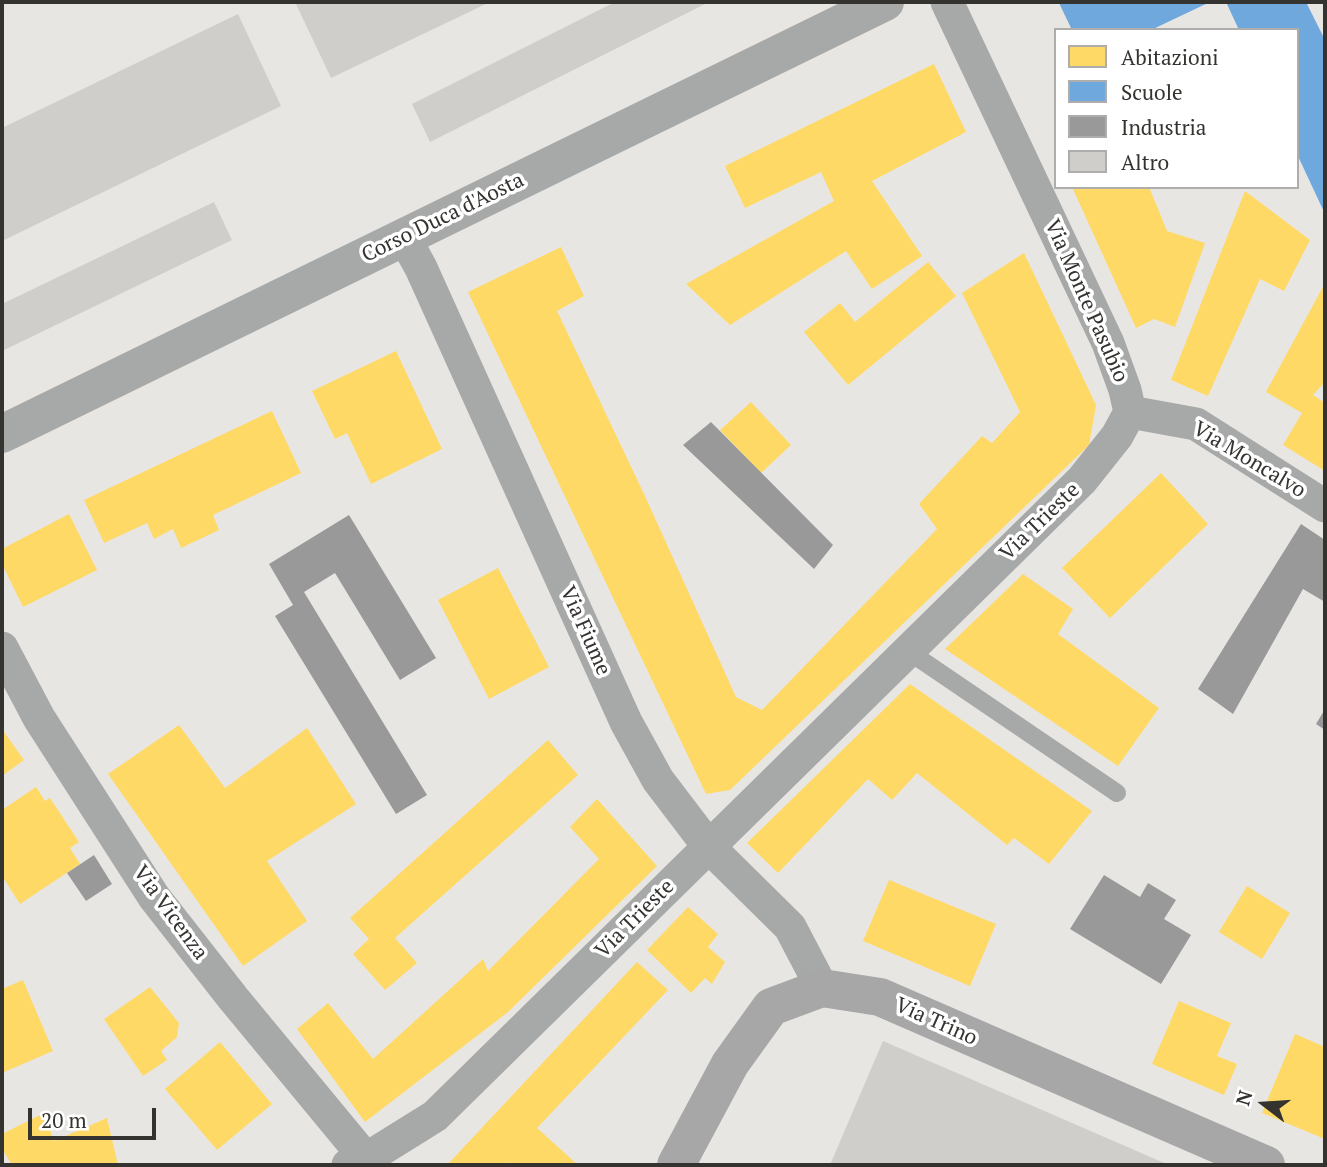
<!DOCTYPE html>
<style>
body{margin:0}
#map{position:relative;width:1327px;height:1167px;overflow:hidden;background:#e8e6e3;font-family:"PT Serif",serif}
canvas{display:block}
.frame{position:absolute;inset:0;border:4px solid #343330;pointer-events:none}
.legend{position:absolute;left:1054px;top:28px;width:245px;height:161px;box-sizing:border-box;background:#fff;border:2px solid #aeadac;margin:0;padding:9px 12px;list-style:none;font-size:21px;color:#343330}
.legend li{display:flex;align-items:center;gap:14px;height:35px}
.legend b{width:35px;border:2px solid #aeadac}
.north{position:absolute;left:1229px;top:1069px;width:70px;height:70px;-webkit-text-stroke:5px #fff;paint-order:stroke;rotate:287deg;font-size:19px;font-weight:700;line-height:28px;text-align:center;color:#343330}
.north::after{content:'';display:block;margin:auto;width:24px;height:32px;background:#343330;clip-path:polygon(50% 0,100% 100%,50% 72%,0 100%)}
.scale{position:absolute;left:28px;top:1108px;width:128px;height:32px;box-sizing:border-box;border:4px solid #343330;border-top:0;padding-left:9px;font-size:21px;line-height:24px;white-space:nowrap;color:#343330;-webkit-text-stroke:5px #fff;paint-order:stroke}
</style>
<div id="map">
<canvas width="1327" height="1167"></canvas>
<div class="frame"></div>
<ul class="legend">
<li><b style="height:19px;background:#ffd966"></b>Abitazioni</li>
<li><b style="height:19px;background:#6fa8dc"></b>Scuole</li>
<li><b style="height:19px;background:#999"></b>Industria</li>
<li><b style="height:19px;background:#cfcecb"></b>Altro</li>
</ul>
<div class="north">N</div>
<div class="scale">20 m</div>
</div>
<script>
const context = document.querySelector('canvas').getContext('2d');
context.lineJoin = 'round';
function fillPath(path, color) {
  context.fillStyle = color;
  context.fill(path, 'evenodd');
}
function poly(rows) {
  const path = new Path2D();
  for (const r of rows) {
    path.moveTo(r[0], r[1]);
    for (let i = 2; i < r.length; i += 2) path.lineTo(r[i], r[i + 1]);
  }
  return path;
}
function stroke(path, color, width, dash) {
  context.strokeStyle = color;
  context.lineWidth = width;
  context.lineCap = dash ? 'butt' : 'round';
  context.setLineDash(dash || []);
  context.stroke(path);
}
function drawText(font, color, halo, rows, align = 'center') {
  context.font = font + ' "PT Serif",serif';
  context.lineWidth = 7;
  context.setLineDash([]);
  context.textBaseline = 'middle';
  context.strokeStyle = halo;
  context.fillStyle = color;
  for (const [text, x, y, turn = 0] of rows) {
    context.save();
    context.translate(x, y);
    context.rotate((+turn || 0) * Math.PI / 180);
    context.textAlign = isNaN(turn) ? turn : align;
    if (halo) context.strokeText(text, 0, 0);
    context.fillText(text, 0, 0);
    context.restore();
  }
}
fillPath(poly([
 [934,64,966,132,872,181,922,256,872,289,846,251,730,325,686,284,834,201,821,172,745,208,725,166],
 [1072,187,1149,187,1167,231,1205,243,1175,327,1154,319,1136,328],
 [1245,191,1310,240,1284,291,1260,279,1208,396,1171,380],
 [561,247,584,296,557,311,644,494,736,697,762,710,937,529,919,504,982,436,992,443,1020,412,962,293,1024,253,1096,405,1089,445,730,790,706,794,468,292],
 [928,262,956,296,848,385,804,332,840,303,855,322],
 [1325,283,1325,382,1313,395,1325,403,1325,471,1283,445,1302,413,1266,392],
 [396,351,442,449,371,484,347,433,335,439,312,391],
 [751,402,791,445,761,473,720,430],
 [272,411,301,473,213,515,219,530,181,548,173,529,154,539,147,523,104,543,84,500],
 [1161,473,1208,524,1110,618,1062,568],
 [69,514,97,570,23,607,2,564,2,549],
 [498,568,549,667,489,699,438,600],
 [1023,574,1073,609,1058,634,1159,708,1118,766,945,649],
 [910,684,1092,811,1049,864,1014,838,1007,845,917,773,892,800,868,779,778,873,747,843],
 [179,725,225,788,307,728,356,804,267,861,307,921,243,966,108,774],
 [2,729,24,760,2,776],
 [548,740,578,775,395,938,417,963,385,990,353,954,369,939,350,918],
 [36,787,45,801,50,798,79,842,70,848,80,864,20,904,2,876,2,810],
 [597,799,657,866,508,1012,365,1122,297,1029,328,1003,373,1059,483,959,488,971,599,859,570,827],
 [889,880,996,924,970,986,863,941],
 [1247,886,1290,913,1262,959,1219,932],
 [688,907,718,934,708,947,725,962,712,984,705,978,691,993,647,950],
 [637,962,668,990,537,1128,578,1165,513,1165,509,1162,506,1165,447,1165],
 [23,980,53,1051,2,1073,2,989],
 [150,987,179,1023,177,1037,161,1051,167,1060,143,1076,104,1019],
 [1179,1001,1231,1023,1217,1056,1237,1064,1224,1095,1152,1064],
 [1295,1034,1325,1047,1325,1139,1262,1113],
 [220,1042,272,1104,217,1150,165,1089],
 [44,1113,54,1141,107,1118,118,1165,12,1165,2,1149,2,1134]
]), '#ffd966');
fillPath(poly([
 [1060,2,1210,2,1151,30,1072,30,1059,3],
 [1226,2,1306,2,1325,40,1325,214,1297,154,1297,30,1239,30]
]), '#6fa8dc');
fillPath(poly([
 [711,422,833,545,814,569,683,445],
 [349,515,436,658,400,680,335,573,304,592,427,795,396,814,275,616,293,605,269,564],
 [1301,524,1325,540,1325,602,1303,589,1233,714,1198,689],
 [1325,709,1325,730,1316,724],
 [94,855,112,884,86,901,67,873],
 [1104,875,1140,897,1148,883,1176,900,1164,919,1191,935,1161,984,1070,929]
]), '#999');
fillPath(poly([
 [295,2,490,2,331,78],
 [615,2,709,2,430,142,412,104],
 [238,14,281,106,2,241,2,128],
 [214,202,232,240,2,351,2,304],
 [883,1041,1169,1165,830,1165]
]), '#cfcecb');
stroke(poly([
 [908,651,1117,793]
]), '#a7a9a8', 18);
stroke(poly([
 [947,2,1108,343,1125,390,1130,412],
 [404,237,421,268,626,722,658,780,709,847,790,927,822,988],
 [1130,412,1196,424,1325,506],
 [2,648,39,718,154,897,233,998,371,1165],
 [348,1165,366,1159,435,1116,1082,480,1117,436,1130,412]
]), '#a7a9a8', 33);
stroke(poly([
 [2,434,885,2]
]), '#a7a9a8', 38);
stroke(poly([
 [676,1165,730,1064,771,1007,822,988,880,997,1266,1165]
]), '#a7a7a7', 38);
drawText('21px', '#343330', '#fff', [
 ["Corso Duca d'Aosta",443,218,-26],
 ["Via Monte Pasubio",1086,301,66],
 ["Via Moncalvo",1249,460,31],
 ["Via Trieste",1040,522,-44],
 ["Via Fiume",585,631,66],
 ["Via Vicenza",170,913,54],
 ["Via Trieste",635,919,-45],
 ["Via Trino",936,1022,24]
]);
</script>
